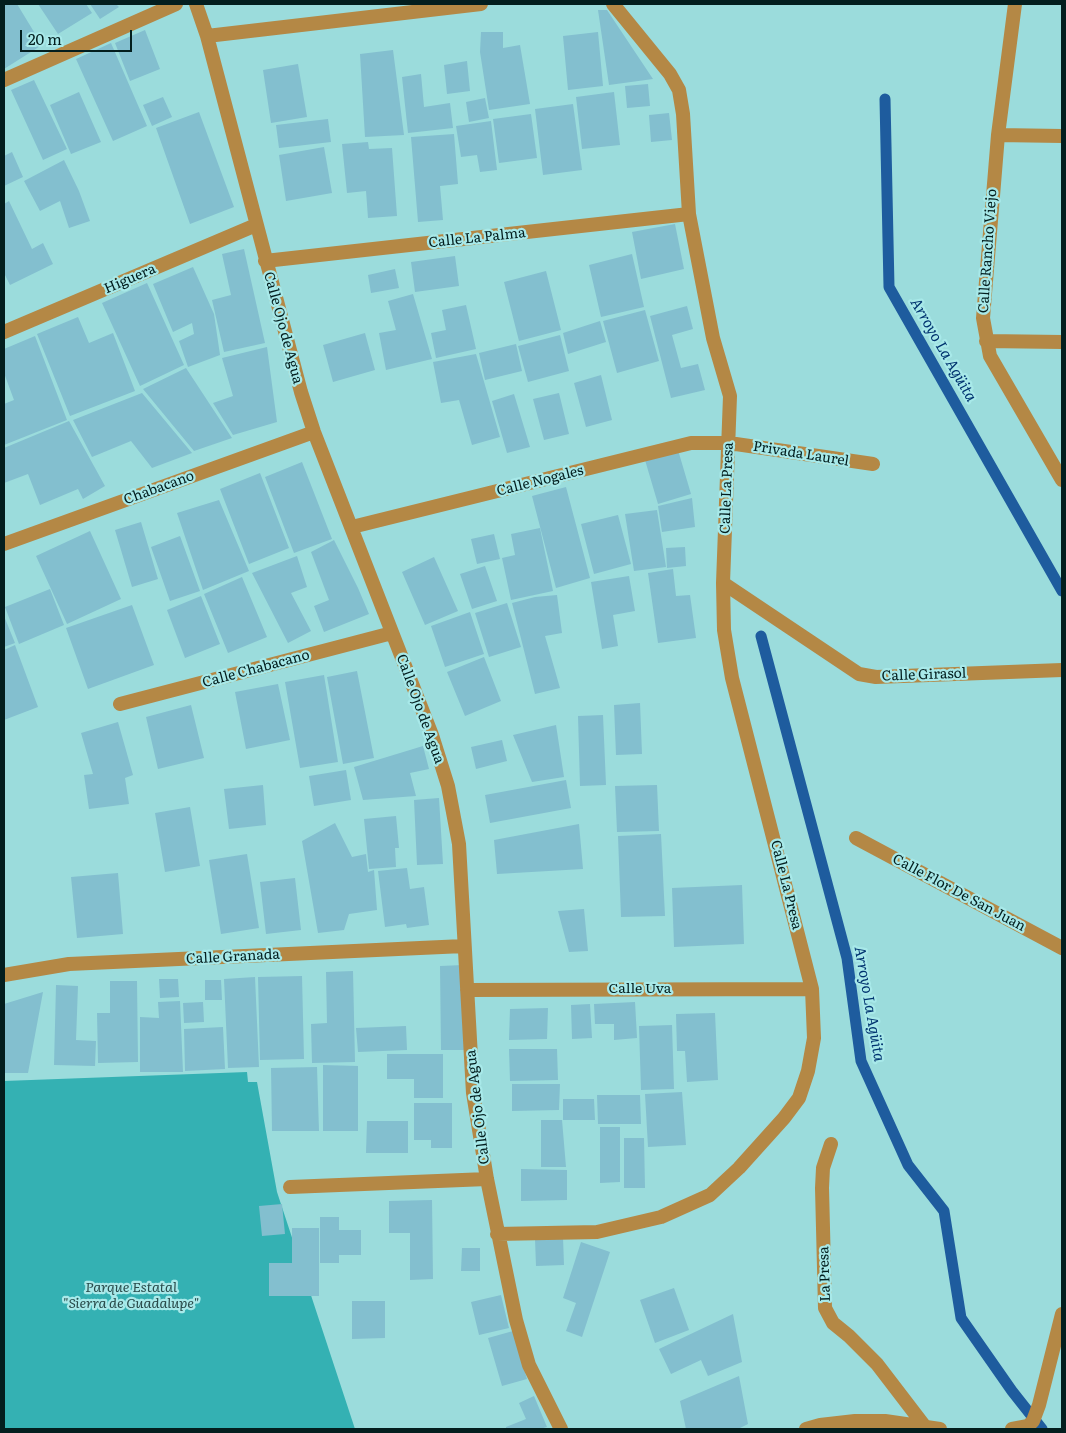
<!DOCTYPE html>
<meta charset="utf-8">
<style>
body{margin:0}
#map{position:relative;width:1066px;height:1433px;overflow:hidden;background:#9bdcdc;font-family:Literata,serif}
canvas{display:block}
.frame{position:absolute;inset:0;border:5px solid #031e1e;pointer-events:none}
.scale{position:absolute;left:20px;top:30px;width:112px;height:22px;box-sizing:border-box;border:2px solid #031e1e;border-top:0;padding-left:6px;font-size:15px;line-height:18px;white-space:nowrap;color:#031e1e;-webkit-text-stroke:4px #a8e9e9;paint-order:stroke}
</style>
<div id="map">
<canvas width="1066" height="1433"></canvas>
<div class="frame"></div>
<div class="scale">20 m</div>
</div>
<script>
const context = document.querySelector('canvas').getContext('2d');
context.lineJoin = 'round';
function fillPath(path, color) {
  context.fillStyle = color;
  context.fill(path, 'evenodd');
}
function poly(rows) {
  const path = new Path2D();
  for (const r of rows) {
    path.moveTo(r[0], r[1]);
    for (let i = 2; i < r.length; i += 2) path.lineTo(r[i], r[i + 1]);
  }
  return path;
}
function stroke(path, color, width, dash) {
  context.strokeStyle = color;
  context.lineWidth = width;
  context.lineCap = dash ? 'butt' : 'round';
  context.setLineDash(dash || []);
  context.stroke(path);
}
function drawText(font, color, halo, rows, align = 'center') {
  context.font = font + ' Literata,serif';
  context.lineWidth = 4.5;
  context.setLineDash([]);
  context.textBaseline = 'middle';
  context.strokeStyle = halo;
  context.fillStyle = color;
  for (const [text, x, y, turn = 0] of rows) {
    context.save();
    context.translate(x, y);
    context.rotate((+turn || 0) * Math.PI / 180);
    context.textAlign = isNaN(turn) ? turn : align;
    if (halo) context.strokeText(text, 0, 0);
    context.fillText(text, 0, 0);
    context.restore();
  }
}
fillPath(poly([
 [247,1072,248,1082,257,1082,277,1192,355,1429,4,1429,4,1081]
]), '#34b1b3');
stroke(poly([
 [885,99,889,287,1062,591],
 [761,636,847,958,861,1061,908,1165,944,1211,961,1318,1012,1391,1042,1429]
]), '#1e5c9e', 11);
fillPath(poly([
 [4,4,17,4,42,45,4,69],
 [38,4,86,4,92,13,58,34],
 [90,4,116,4,119,7,100,19],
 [598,10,607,10,653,79,609,85],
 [145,30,160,69,130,81,115,43],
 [481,32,503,32,503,48,520,45,530,104,489,110,480,52],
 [598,32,603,86,568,90,563,36],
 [111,43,147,126,113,141,76,59],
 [393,50,404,135,365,137,360,54],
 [467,61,470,91,447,94,444,65],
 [298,64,307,117,271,123,263,70],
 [421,74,424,107,450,103,453,128,408,133,402,77],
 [34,80,67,149,43,160,11,90],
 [648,84,650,106,627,108,625,86],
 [79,92,101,142,71,154,50,105],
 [614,92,620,145,582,149,576,97],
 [163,97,172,117,152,126,143,105],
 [485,98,489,118,469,122,466,102],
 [573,104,582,170,543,175,535,109],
 [199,112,234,207,190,224,156,128],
 [669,113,672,140,651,142,649,115],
 [531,114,537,158,499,163,493,119],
 [328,119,331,142,279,148,276,125],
 [491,121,497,170,480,172,477,155,461,157,456,126],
 [454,134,458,184,440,186,443,220,418,222,411,137],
 [368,142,369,149,392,148,397,216,368,218,366,191,347,193,342,144],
 [324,147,332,193,286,201,279,155],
 [12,152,23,177,4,186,4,156],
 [64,160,79,191,90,221,69,228,60,201,40,211,24,181],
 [9,201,32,249,43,243,53,264,10,285,4,273,4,204],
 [675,224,684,269,641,279,632,232],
 [244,249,265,343,224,352,212,300,231,295,222,254],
 [632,254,644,307,601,317,589,265],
 [455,256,459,286,415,292,411,262],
 [193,267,214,314,220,355,188,367,179,341,194,334,192,323,173,332,153,284],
 [395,269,399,288,371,293,368,275],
 [546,271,561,330,519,341,504,282],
 [147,283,184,365,140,386,102,303],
 [413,294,432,359,386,370,379,333,396,330,388,301],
 [466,305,476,349,436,358,431,333,446,330,442,310],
 [687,306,693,329,672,335,681,368,698,364,705,390,671,398,650,316],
 [645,310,659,361,617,373,603,321],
 [78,317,89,343,113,333,135,391,70,416,37,334],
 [600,321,606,342,568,354,563,333],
 [365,333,375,370,333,382,323,345],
 [560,335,569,371,528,382,518,346],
 [35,336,67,420,4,445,4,404,14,400,4,373,4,349],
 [516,344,522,371,485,380,479,353],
 [267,347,277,422,233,435,213,403,233,396,222,358],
 [476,354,500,437,472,445,459,400,441,403,433,362],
 [186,368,232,438,194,451,143,389],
 [601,375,612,420,586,427,574,383],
 [142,393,192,453,152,468,131,441,92,457,73,420],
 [559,393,569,434,544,440,533,399],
 [514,394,530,447,507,453,492,401],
 [69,421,105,486,83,499,78,489,40,505,28,474,4,483,4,448],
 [678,450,691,494,658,504,645,460],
 [302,462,332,539,294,553,265,477],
 [260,473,289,548,249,564,220,489],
 [566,487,590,578,556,588,532,496],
 [692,498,695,527,662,532,658,506],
 [219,500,249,571,203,590,177,513],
 [657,510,666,567,634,571,625,514],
 [618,515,631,564,594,574,581,524],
 [141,522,158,579,132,587,115,530],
 [540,528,553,591,511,600,502,558,515,555,511,534],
 [90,531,121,599,67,624,36,556],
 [494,534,500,559,477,564,471,539],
 [180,536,200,591,170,601,151,547],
 [334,540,358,588,369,614,324,632,314,606,329,600,311,552],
 [685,547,686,566,667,568,666,548],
 [297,556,307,587,291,593,311,631,288,643,252,573],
 [434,557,458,611,425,625,402,572],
 [485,566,497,601,472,609,460,574],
 [673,569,676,596,690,595,696,638,658,643,648,573],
 [629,576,635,611,613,615,618,646,602,649,591,582],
 [242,577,267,637,228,653,204,594],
 [50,589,64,625,19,644,5,607],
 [557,595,562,633,545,636,560,688,535,694,512,603,535,597],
 [201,596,220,644,185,658,167,610],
 [507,603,521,647,489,657,475,613],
 [132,605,154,665,88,689,66,628],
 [470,612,484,654,445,667,431,626],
 [4,616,15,643,4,647],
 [15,645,38,707,4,720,4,650],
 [484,657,501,701,465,716,447,672],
 [357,671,374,758,343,764,327,677],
 [324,675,338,762,300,768,285,682],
 [278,684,290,740,246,749,235,692],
 [640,703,642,754,616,755,614,705],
 [191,705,204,758,158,769,146,717],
 [603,715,606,785,580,786,578,716],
 [118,722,133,775,125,778,129,804,89,809,84,775,93,774,81,733],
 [556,725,564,777,532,782,513,735],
 [502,740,507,761,476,769,471,747],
 [423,746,429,769,410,773,416,796,363,800,354,767],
 [346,770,351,800,314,806,309,776],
 [566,780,571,808,490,823,485,795],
 [263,785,266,825,229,829,224,789],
 [657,785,659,831,617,832,615,786],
 [439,798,443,864,417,865,414,800],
 [190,807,200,866,165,872,155,813],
 [396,816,399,848,395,848,396,867,369,869,364,819],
 [335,823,352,857,366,854,368,872,374,870,377,910,349,914,344,930,318,933,302,841],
 [579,824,583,869,497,874,494,840],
 [661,834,665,916,621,917,618,836],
 [247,854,259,928,221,934,209,860],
 [407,868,410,889,424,887,429,925,407,928,406,924,385,927,378,871],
 [118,873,123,934,77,938,71,877],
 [295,878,301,930,266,934,260,882],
 [742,885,744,944,674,947,672,888],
 [584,909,588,951,569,952,558,911],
 [463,965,464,1050,441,1050,440,966],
 [353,971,355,1062,312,1063,311,1024,327,1023,326,972],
 [302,976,304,1059,260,1060,258,977],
 [255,977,259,1067,228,1068,224,979],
 [159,979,178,979,179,997,160,998],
 [205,980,221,980,222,1000,205,1000],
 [110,981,137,981,138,1062,98,1063,97,1013,110,1013],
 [56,985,78,986,76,1040,96,1041,95,1066,54,1065],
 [43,992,28,1073,4,1073,4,1004],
 [180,1001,183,1072,140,1072,140,1017,159,1018,158,1002],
 [203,1002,204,1022,184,1023,183,1003],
 [635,1002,637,1038,614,1040,614,1024,595,1024,594,1004],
 [590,1004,592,1038,572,1039,571,1005],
 [548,1008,547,1039,509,1040,510,1009],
 [715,1013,718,1080,687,1082,685,1051,677,1051,676,1014],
 [672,1025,674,1089,641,1090,639,1026],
 [406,1026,407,1050,358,1052,356,1028],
 [223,1027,225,1069,185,1071,184,1029],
 [509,1049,557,1049,558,1080,510,1081],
 [387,1054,443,1054,443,1098,414,1098,414,1079,387,1079],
 [323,1065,358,1066,358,1131,323,1131],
 [317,1067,319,1131,272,1131,271,1068],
 [512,1084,560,1084,559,1110,512,1111],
 [682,1092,686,1145,648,1147,645,1094],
 [597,1095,640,1095,641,1124,598,1124],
 [563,1099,594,1099,595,1120,563,1120],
 [414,1103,452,1103,452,1148,431,1148,431,1140,414,1140],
 [541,1120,562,1120,566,1167,541,1167],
 [367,1121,408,1121,408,1153,366,1153],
 [600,1127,620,1127,620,1182,600,1183],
 [624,1138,644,1138,645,1188,624,1188],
 [521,1169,567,1170,567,1200,521,1201],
 [432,1200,433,1279,410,1280,410,1233,389,1233,389,1201],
 [282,1204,285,1234,262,1236,259,1206],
 [320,1217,339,1217,339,1230,361,1230,361,1255,339,1255,339,1263,320,1263],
 [292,1228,319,1228,319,1296,269,1296,269,1263,292,1263],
 [563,1237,564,1265,536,1266,535,1239],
 [581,1242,610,1252,582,1337,566,1331,576,1303,563,1298],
 [462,1248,480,1248,480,1271,461,1271],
 [674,1288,689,1330,655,1343,640,1300],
 [501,1295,509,1328,479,1335,471,1302],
 [352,1301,385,1301,385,1338,352,1339],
 [733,1314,742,1362,708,1376,701,1360,671,1374,659,1349],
 [513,1331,527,1379,502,1386,488,1338],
 [739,1376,748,1424,738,1429,686,1429,680,1401],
 [534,1396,547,1427,540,1429,506,1429,506,1427,526,1419,519,1403]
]), '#83bfcf');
stroke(poly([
 [196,4,207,36,301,392,314,432,432,735,448,786,459,844,473,1093,487,1179,516,1320,529,1365,561,1429],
 [1015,4,998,135,983,318,990,356,1062,480],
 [207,36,481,4],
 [4,80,176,4],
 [998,135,1062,136],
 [265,261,689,214],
 [4,332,256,225],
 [986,341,1062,342],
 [352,527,691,443,729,443,873,464],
 [4,544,314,432],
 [723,583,859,674,876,677,1062,670],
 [120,704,392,633],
 [856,838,1062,948],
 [4,975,69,964,464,946],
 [467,990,812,989],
 [831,1144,823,1168,822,1188,825,1308,833,1323,849,1336,877,1364,926,1428],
 [290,1187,487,1179],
 [497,1234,597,1232,661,1217,710,1195,739,1168,784,1118,799,1098,808,1071,814,1038,812,989,732,678,724,630,723,583,730,396,713,338,689,214,683,114,679,90,670,74,613,4],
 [806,1429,820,1425,855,1421,885,1421,940,1429],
 [1012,1429,1028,1426,1033,1421,1039,1405,1062,1314]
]), '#b48845', 14);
drawText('14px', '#031e1e', '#a8e9e9', [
 ["Calle La Palma",477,238,-6],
 ["Calle Rancho Viejo",988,251,-86],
 ["Higuera",130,279,-23],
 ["Calle Ojo de Agua",283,328,75],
 ["Privada Laurel",801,454,9],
 ["Calle Nogales",540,481,-14],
 ["Chabacano",159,488,-20],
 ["Calle La Presa",727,488,-88],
 ["Calle Chabacano",256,669,-15],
 ["Calle Girasol",924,675,-2],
 ["Calle Ojo de Agua",420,709,70],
 ["Calle La Presa",786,885,76],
 ["Calle Flor De San Juan",959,893,28],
 ["Calle Granada",233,957,-3],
 ["Calle Uva",640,989],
 ["Calle Ojo de Agua",478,1107,-97],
 ["La Presa",825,1274,-92]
]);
drawText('italic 14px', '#294a4a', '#a8e9e9', [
 ["Parque Estatal",131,1288],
 ["\"Sierra de Guadalupe\"",131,1304]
]);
drawText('italic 15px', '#00336f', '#a8e9e9', [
 ["Arroyo La Agüita",943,350,60],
 ["Arroyo La Agüita",869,1004,80]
]);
</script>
